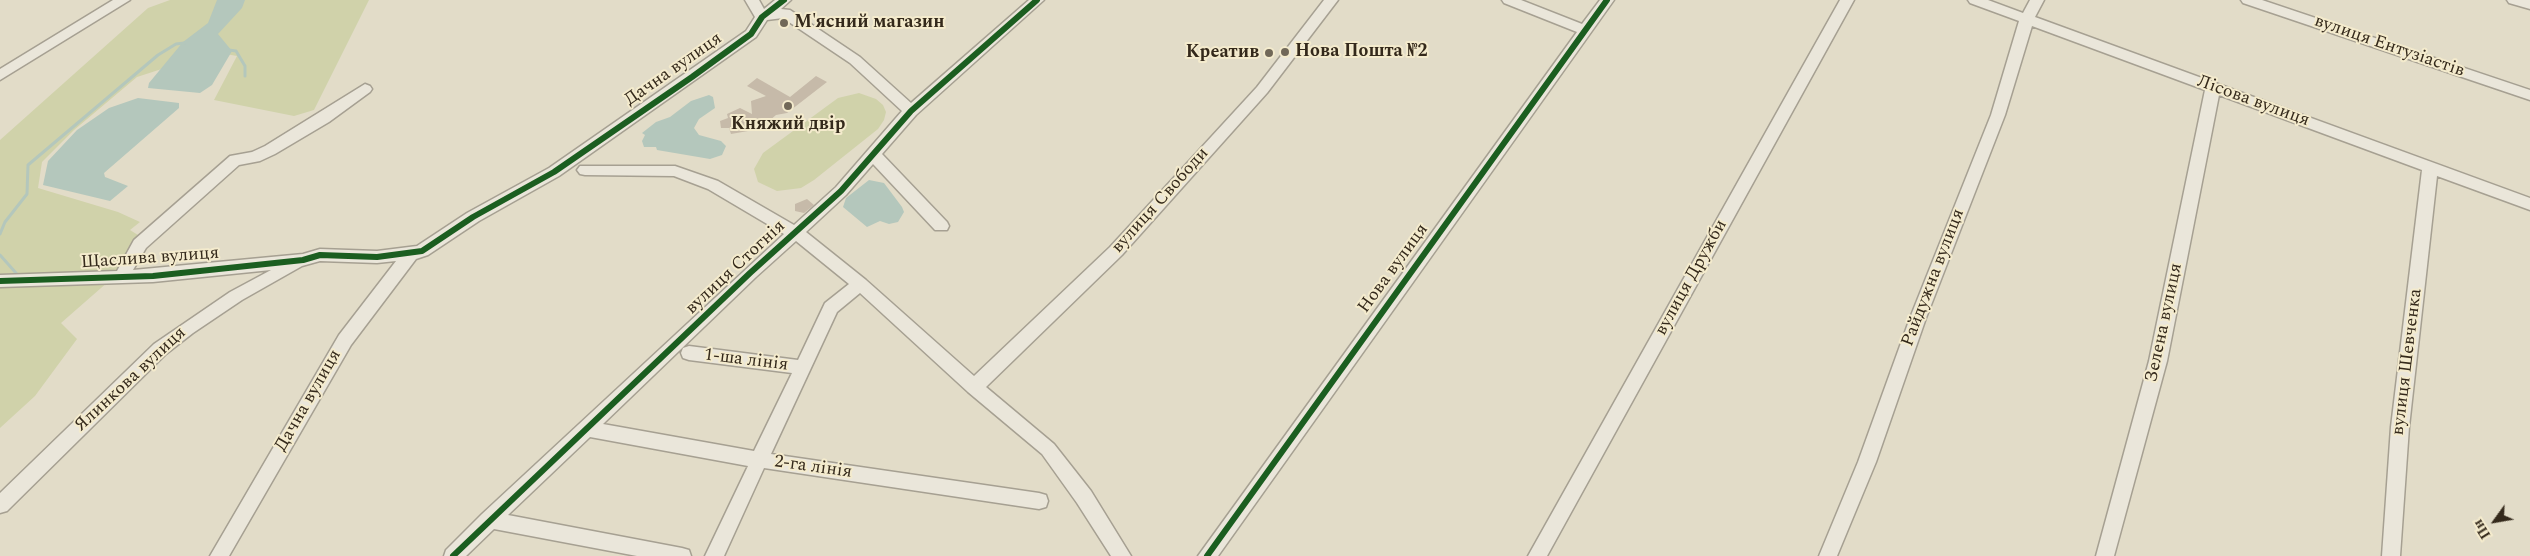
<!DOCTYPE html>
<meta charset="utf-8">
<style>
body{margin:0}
#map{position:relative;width:2530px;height:556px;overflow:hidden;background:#e2dcc8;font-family:Spectral,serif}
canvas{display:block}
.north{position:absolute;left:2470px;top:496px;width:50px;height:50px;-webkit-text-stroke:4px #f4ebcd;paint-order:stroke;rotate:238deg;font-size:14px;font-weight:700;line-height:20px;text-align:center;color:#34291b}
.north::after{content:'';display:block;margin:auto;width:18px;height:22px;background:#34291b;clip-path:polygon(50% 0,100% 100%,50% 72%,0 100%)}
</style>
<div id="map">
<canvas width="2530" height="556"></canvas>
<div class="north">Пн</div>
</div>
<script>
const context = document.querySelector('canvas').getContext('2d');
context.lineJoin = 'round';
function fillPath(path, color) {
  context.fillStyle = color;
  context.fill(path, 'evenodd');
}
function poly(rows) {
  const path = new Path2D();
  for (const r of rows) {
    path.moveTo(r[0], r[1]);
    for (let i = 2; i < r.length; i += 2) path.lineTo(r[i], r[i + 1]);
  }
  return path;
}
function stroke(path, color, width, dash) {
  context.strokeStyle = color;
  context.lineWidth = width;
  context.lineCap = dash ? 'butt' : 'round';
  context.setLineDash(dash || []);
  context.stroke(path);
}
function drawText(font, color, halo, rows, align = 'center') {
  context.font = font + ' Spectral,serif';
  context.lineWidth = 4;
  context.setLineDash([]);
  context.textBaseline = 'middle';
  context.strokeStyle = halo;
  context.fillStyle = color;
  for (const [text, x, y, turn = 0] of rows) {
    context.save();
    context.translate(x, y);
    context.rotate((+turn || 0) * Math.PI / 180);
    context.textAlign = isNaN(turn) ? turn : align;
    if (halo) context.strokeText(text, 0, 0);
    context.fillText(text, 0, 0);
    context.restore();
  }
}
fillPath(poly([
 [170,0,369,0,314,110,294,116,214,100,237,56,214,52,137,77,74,130,42,162,38,188,118,212,140,222,130,230,138,235,117,274,61,323,77,339,35,396,0,428,0,140,148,8],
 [859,93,876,99,883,105,886,112,884,120,878,129,814,180,801,188,777,191,758,182,754,169,763,153,838,98]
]), '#d0d2aa');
fillPath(poly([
 [217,0,245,0,242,8,218,34,232,51,212,85,200,93,148,88,149,83,183,42,208,23],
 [709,95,713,97,715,108,699,119,694,128,699,135,721,141,726,146,722,155,710,159,657,150,656,147,644,147,642,141,645,135,642,133,656,122,670,117,691,101],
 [138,98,179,103,179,108,104,173,105,177,128,186,110,201,43,185,48,161,77,130,109,108],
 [869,180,884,183,902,207,904,212,898,222,889,224,880,221,867,227,843,207,846,198]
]), '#b4c7bc');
stroke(poly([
 [229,50,236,51,245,66,245,76],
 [0,234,5,222,27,194,28,165,158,55,176,44,184,43],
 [0,255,16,273]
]), '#b4c7bc', 3);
fillPath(poly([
 [816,76,827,82,787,113,776,115,769,121,751,126,748,131,731,134,729,128,721,128,720,121,728,118,727,114,740,108,752,114,751,101,766,96,747,86,757,78,790,97],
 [807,199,814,205,804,213,795,211,795,204]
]), '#c6baa9');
const minor = poly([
 [113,0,130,0,0,80,0,69,113,0],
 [745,0,759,0,764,9,775,0,791,0,781,9,790,10,860,57,911,103,1029,0,1044,0,916,115,882,154,947,222,949,226,947,230,935,230,873,164,846,195,806,232,866,280,974,376,1110,247,1257,87,1324,0,1338,0,1267,93,1122,255,986,387,1054,444,1091,491,1131,556,1111,556,1077,503,1042,454,968,392,860,293,837,312,771,454,1039,493,1046,495,1048,501,1046,507,1039,509,764,468,724,556,705,556,748,466,590,437,508,515,682,548,689,550,691,556,637,556,494,529,466,556,444,556,446,550,482,514,784,234,708,189,674,176,585,175,580,174,577,170,580,166,675,166,718,181,794,225,836,187,902,111,850,63,783,18,767,20,756,37,559,176,479,221,428,255,416,259,351,345,229,556,210,556,339,335,396,261,377,263,320,261,302,266,242,300,193,333,166,354,7,511,0,513,0,493,154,344,230,292,271,270,153,282,0,287,0,275,117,271,134,240,230,156,252,152,265,146,365,84,370,86,372,89,370,92,329,122,275,154,260,161,239,165,146,248,133,270,303,254,320,249,377,251,417,246,467,213,549,168,746,31,755,17,745,0],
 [796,241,849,284,825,303,798,360,689,346,683,348,681,353,683,358,689,360,792,373,754,451,603,424,756,277,796,241],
 [1502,0,1521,0,1582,24,1600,0,1614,0,1218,556,1198,556,1577,32,1504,3,1502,0],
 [1840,0,1854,0,1547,556,1528,556,1840,0],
 [1968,0,1988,0,2023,13,2030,0,2044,0,2035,17,2530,198,2530,210,2437,176,2409,427,2400,556,2382,556,2391,427,2422,170,2219,95,2167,361,2114,556,2096,556,2149,361,2205,90,2032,26,2005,115,1926,318,1876,462,1837,556,1819,556,1858,462,1910,318,1991,115,2019,21,1970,3,1968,0],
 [2241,0,2262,0,2530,90,2530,100,2243,3,2241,0],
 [2507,0,2530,0,2530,9,2509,3,2507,0]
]);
stroke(minor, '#a6a092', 3);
fillPath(minor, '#eae6da');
stroke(poly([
 [0,281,153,276,303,260,320,255,377,257,422,251,473,217,554,172,692,77,751,34,762,17,784,0],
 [453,556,750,273,841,191,911,111,1037,0],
 [1207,556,1607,0]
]), '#1b5e20', 6);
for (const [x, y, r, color] of [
 [784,23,5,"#716858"],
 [1285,52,5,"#716858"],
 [1269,53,5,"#716858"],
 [788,106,5,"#716858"]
]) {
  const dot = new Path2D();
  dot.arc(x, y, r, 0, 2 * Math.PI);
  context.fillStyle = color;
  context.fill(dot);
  stroke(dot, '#f4ebcd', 2);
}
drawText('bold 18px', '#34291b', '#f4ebcd', [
 ["М'ясний магазин",794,23],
 ["Нова Пошта №2",1295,52],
 ["Креатив",1259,53,"right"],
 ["Княжий двір",788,125,"center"]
], 'left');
drawText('18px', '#34291b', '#f4ebcd', [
 ["вулиця Ентузіастів",2389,47,19],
 ["Дачна вулиця",674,70,-35],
 ["Лісова вулиця",2253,102,20],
 ["вулиця Свободи",1161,201,-48],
 ["Щаслива вулиця",150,259,-4],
 ["вулиця Стогнія",736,268,-43],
 ["Нова вулиця",1394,269,-54],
 ["вулиця Дружби",1692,278,-61],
 ["Райдужна вулиця",1934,278,-69],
 ["Зелена вулиця",2165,323,-78],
 ["1-ша лінія",746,361,7],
 ["вулиця Шевченка",2408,362,-83],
 ["Ялинкова вулиця",131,380,-43],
 ["Дачна вулиця",309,401,-60],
 ["2-га лінія",813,468,8]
]);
</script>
